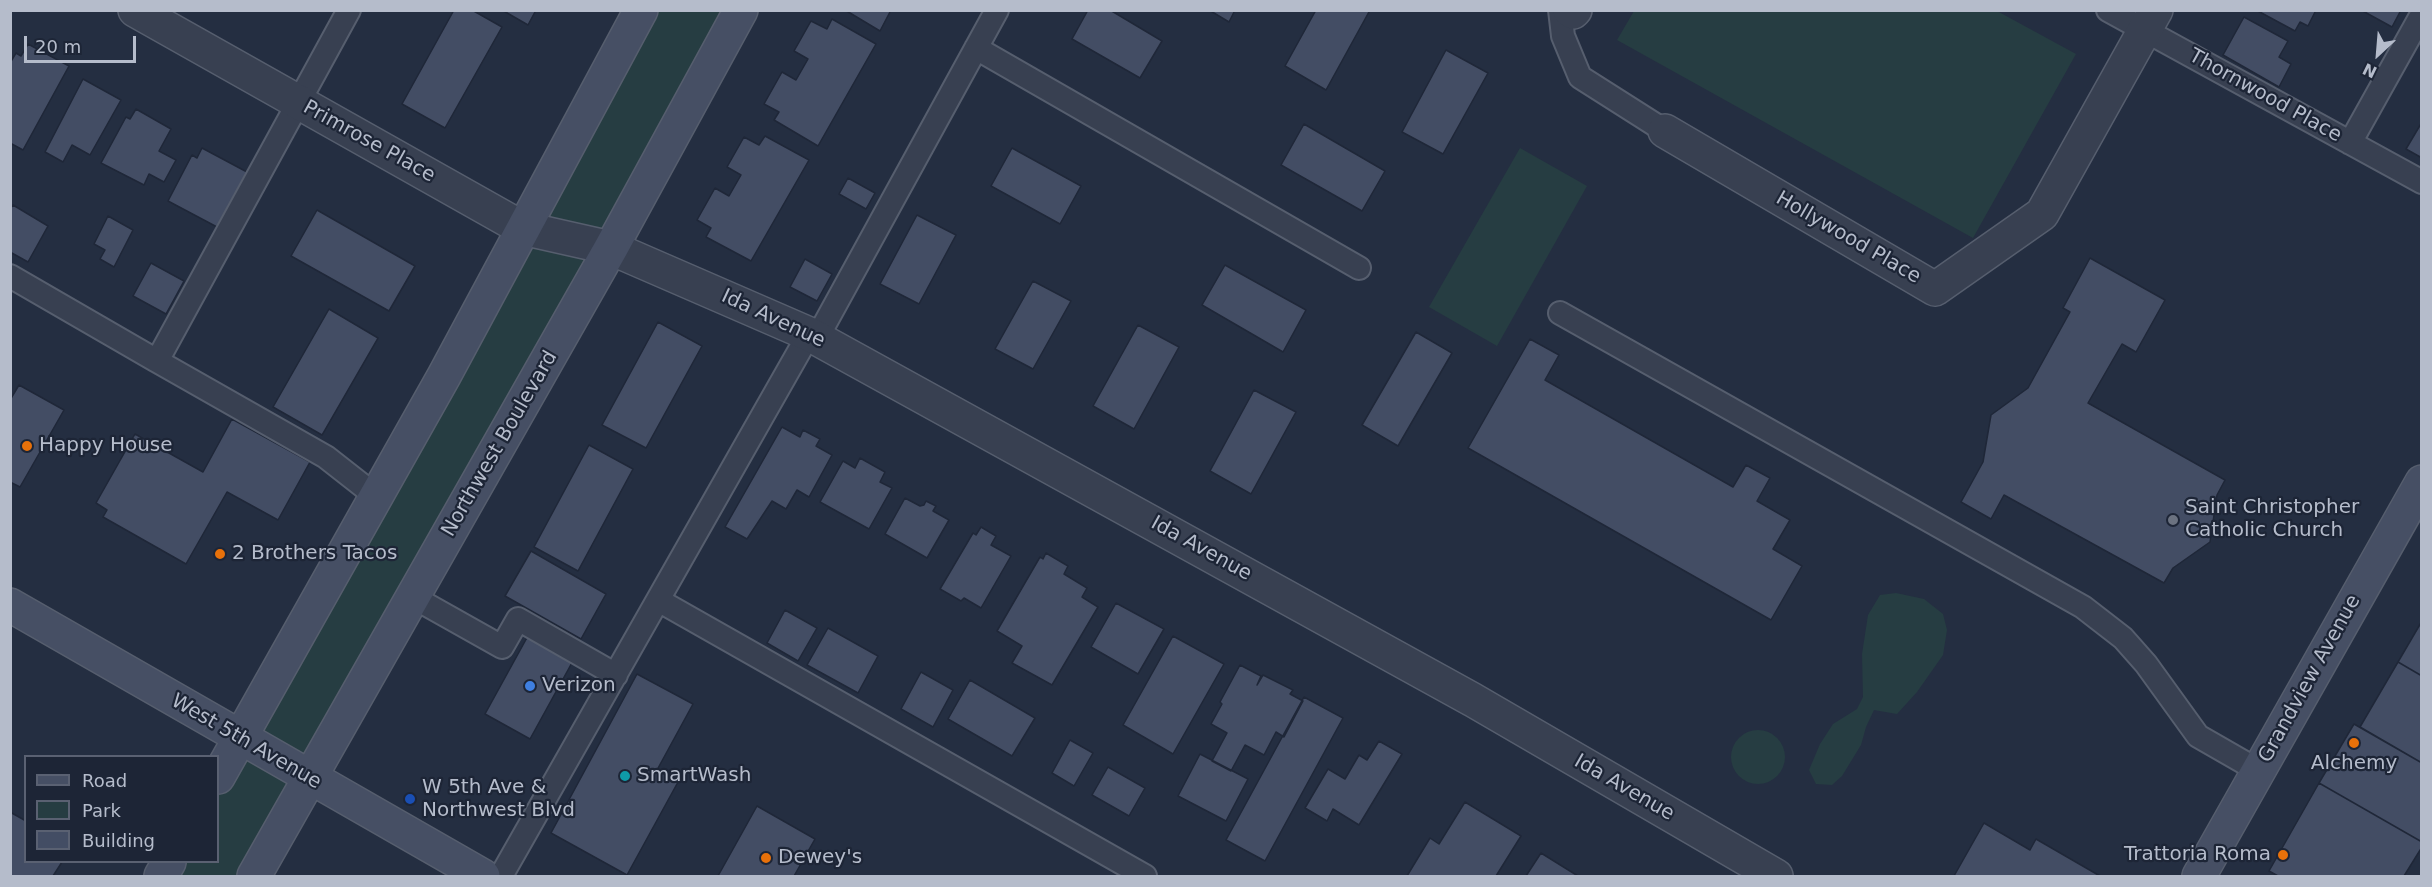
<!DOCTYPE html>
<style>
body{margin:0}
#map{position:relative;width:2432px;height:887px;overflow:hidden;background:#242e41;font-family:"DejaVu Sans",sans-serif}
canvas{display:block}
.frame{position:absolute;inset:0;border:12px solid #b5bccb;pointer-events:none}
.legend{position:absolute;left:24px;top:755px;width:195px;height:108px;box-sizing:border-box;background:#1d2536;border:2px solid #5a6172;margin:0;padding:8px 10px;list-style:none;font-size:18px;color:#b5bccb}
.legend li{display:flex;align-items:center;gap:12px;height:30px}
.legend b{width:30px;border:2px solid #5a6172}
.north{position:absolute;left:2348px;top:24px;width:60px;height:60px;-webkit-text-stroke:4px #1d2536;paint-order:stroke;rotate:206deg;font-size:16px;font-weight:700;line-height:24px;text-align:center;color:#b5bccb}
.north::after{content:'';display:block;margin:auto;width:21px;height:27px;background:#b5bccb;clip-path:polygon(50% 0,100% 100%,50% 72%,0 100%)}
.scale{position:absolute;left:24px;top:36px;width:112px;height:27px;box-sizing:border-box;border:3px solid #b5bccb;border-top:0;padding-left:8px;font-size:18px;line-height:21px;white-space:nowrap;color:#b5bccb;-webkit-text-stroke:4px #1d2536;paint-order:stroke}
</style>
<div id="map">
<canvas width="2432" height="887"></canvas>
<div class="frame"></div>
<ul class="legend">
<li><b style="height:8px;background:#464f64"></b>Road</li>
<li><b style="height:16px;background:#263d42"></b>Park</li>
<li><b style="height:16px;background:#434d64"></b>Building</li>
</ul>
<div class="north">N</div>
<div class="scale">20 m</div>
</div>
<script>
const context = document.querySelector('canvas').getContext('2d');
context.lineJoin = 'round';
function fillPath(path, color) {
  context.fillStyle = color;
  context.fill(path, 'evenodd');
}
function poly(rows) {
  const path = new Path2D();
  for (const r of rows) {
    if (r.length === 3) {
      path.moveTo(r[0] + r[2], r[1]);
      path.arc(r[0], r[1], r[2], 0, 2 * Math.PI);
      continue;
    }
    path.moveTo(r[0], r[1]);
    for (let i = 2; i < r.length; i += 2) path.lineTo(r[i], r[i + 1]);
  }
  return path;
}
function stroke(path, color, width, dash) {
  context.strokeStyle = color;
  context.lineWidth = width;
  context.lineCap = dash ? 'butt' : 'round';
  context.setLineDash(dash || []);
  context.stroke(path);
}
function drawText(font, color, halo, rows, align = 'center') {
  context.font = font + ' "DejaVu Sans",sans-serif';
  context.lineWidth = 4.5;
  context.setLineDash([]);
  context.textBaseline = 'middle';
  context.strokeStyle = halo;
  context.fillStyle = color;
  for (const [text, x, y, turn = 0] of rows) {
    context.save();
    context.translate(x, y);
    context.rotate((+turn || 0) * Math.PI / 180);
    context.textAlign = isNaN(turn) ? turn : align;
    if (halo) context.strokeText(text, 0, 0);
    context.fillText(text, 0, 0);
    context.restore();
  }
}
fillPath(poly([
 [641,11,741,11,254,876,160,876,169,862,218,862,218,777],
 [1997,11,2076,54,1973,238,1617,40,1634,11],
 [1520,148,1587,186,1497,346,1429,307],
 [1896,593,1924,599,1943,614,1947,630,1943,655,1917,692,1897,714,1874,710,1866,727,1861,745,1842,776,1832,785,1816,784,1809,770,1820,744,1833,724,1857,709,1863,697,1862,654,1868,615,1880,595],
 [1758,757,27]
]), '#263d42');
const building = poly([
 [454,10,472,10,502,27,445,128,402,104,454,10],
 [502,10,536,10,528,25,502,10],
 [845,10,891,10,880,31,845,10],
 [1088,10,1110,10,1162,41,1140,78,1072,39,1088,10],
 [1209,10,1235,10,1229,22,1209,10],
 [1316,10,1370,10,1326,90,1285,66,1316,10],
 [2256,10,2316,10,2308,26,2300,22,2295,31,2256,10],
 [2361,10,2401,10,2392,27,2361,10],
 [2244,17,2288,41,2279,57,2291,64,2279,87,2223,55,2244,17],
 [832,19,876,44,818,146,774,120,779,112,764,104,782,72,796,80,808,59,794,51,811,21,827,29,832,19],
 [28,44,69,66,23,150,10,143,10,63,16,53,21,56,28,44],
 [1446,50,1488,73,1443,154,1402,132,1446,50],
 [83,79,121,100,90,155,72,145,63,162,45,152,83,79],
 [136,109,171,129,159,151,176,160,164,182,149,174,144,185,101,163,126,117,130,119,136,109],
 [2422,122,2422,158,2406,149,2422,122],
 [1304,124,1385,171,1362,211,1281,165,1304,124],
 [765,136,809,160,751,261,706,237,711,228,697,220,715,188,729,196,741,175,727,167,744,137,759,145,765,136],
 [202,148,247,172,217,227,168,201,192,155,197,158,202,148],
 [1012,148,1081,186,1060,224,991,186,1012,148],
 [848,178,875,193,866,209,839,194,848,178],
 [13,205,48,226,28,262,10,252,10,209,13,205],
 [317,210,415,266,389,311,291,256,317,210],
 [917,215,956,235,919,304,880,284,917,215],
 [108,216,133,230,114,267,100,259,105,250,94,244,108,216],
 [2090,258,2165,300,2136,352,2122,344,2088,403,2225,480,2217,495,2210,542,2173,568,2164,583,2004,495,1991,519,1961,502,1983,462,1991,415,2028,388,2070,312,2063,308,2090,258],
 [805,259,832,274,817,301,790,287,805,259],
 [151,263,184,281,166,314,133,296,151,263],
 [1225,265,1306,310,1283,352,1202,305,1225,265],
 [1033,281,1071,301,1033,369,995,349,1033,281],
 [329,309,378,338,322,435,273,407,329,309],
 [658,322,702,346,646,448,602,425,658,322],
 [1138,325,1179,347,1134,429,1093,406,1138,325],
 [1416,332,1452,353,1398,446,1362,425,1416,332],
 [1530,339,1559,355,1545,380,1733,487,1746,465,1770,478,1757,501,1790,520,1773,549,1802,566,1771,620,1468,448,1530,339],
 [19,385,64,410,20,487,10,482,10,400,19,385],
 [1254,390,1296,412,1251,494,1210,471,1254,390],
 [232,419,310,462,278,520,227,492,186,564,103,517,107,510,96,503,135,434,203,472,232,419],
 [782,427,800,437,803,430,820,439,816,446,832,455,809,497,797,490,786,509,772,501,747,539,725,527,782,427],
 [589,445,633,469,578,571,534,547,589,445],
 [860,458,885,472,880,482,892,488,869,529,820,502,843,461,855,468,860,458],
 [905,498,920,506,924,505,926,501,936,506,933,511,949,520,927,558,885,534,905,498],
 [981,527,996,536,991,545,1011,556,981,608,964,598,961,601,940,589,973,533,976,535,981,527],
 [531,551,606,594,581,639,505,596,531,551],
 [1046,553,1068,566,1064,574,1087,588,1082,597,1098,607,1052,685,1012,663,1022,646,997,631,1040,557,1043,559,1046,553],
 [1116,603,1164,629,1138,674,1091,647,1116,603],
 [785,610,817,628,798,661,767,643,785,610],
 [2422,621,2422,676,2398,662,2422,621],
 [828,628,878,656,858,693,807,665,828,628],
 [529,634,574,659,530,739,485,714,529,634],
 [1173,636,1224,664,1173,754,1123,725,1173,636],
 [2398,662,2422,676,2422,763,2360,727,2398,662],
 [1240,665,1261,676,1257,685,1263,675,1293,690,1290,694,1303,701,1284,737,1276,732,1264,755,1245,745,1231,771,1212,761,1227,733,1211,724,1222,704,1220,702,1240,665],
 [921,672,953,690,933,727,901,709,921,672],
 [637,674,693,704,657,770,678,782,627,875,551,833,637,674],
 [970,680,1035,718,1012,756,948,719,970,680],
 [1304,697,1343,718,1265,861,1226,840,1304,697],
 [2354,724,2422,763,2422,842,2319,783,2354,724],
 [1070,740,1093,753,1074,786,1052,773,1070,740],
 [1379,741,1402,754,1359,825,1333,809,1327,821,1305,808,1328,769,1345,779,1359,755,1367,760,1379,741],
 [1200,754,1248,779,1226,821,1178,796,1200,754],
 [1108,767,1145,788,1129,816,1092,795,1108,767],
 [2319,783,2422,842,2422,847,2404,876,2278,876,2269,871,2319,783],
 [1465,802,1521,836,1496,876,1407,876,1430,838,1439,844,1465,802],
 [757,806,815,839,794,876,718,876,757,806],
 [10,812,26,821,26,862,62,862,53,876,10,876,10,812],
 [1984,823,2030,850,2036,839,2100,876,1954,876,1984,823],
 [1541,853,1578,876,1526,876,1541,853]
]);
fillPath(building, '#434d64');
stroke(building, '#1f2738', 1.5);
const service = poly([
 [1560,10,1563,36,1580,77,1665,131],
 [2108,10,2422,182],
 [976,48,1359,268],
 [2350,143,2422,14],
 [10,276,157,361,349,10],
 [1560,313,2083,607,2123,638,2146,664,2198,736,2259,771],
 [817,338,997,10],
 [157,361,326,457,377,497],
 [413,597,502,647,518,619,616,675],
 [658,600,1145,876],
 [501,876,809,334]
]);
const minor = poly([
 [135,10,522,228,611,248,809,334,1473,700,1776,876],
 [1570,10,1573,12,1575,10],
 [1665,131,1935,289,2042,214,2156,10]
]);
const secondary = poly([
 [10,605,483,876],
 [218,777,444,376,641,10],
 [161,876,169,862],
 [254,876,611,248,741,10],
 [2199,876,2422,482]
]);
stroke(service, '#565e6e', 26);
stroke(minor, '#565e6e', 36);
stroke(secondary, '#565e6e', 36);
stroke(service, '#384051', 22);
stroke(minor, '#384051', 33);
stroke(secondary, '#464f64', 33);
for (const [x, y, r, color] of [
 [27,446,6,"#e8710a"],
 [2173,520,6,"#6b7280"],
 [220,554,6,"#e8710a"],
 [530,686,6,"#3f7fe0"],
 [2354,743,6,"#e8710a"],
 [625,776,6,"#0f9aa8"],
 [410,799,6,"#1a4fb4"],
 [2283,855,6,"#e8710a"],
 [766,858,6,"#e8710a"]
]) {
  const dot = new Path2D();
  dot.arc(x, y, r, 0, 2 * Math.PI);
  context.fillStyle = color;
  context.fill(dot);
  stroke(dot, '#1d2536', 2);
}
drawText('20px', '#b5bccb', '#1d2536', [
 ["Thornwood Place",2265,96,29],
 ["Primrose Place",369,142,29],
 ["Hollywood Place",1848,238,30],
 ["Ida Avenue",773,319,25],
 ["Northwest Boulevard",500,444,-60],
 ["Ida Avenue",1201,549,29],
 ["Grandview Avenue",2310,679,-61],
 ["West 5th Avenue",246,742,30],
 ["Ida Avenue",1624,788,30]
]);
drawText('20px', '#b5bccb', '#1d2536', [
 ["Happy House",39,446],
 ["Saint Christopher",2185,508],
 ["Catholic Church",2185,531],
 ["2 Brothers Tacos",232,554],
 ["Verizon",542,686],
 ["Alchemy",2354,764,"center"],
 ["SmartWash",637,776],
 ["W 5th Ave &",422,788],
 ["Northwest Blvd",422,811],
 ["Trattoria Roma",2271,855,"right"],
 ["Dewey's",778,858]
], 'left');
</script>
